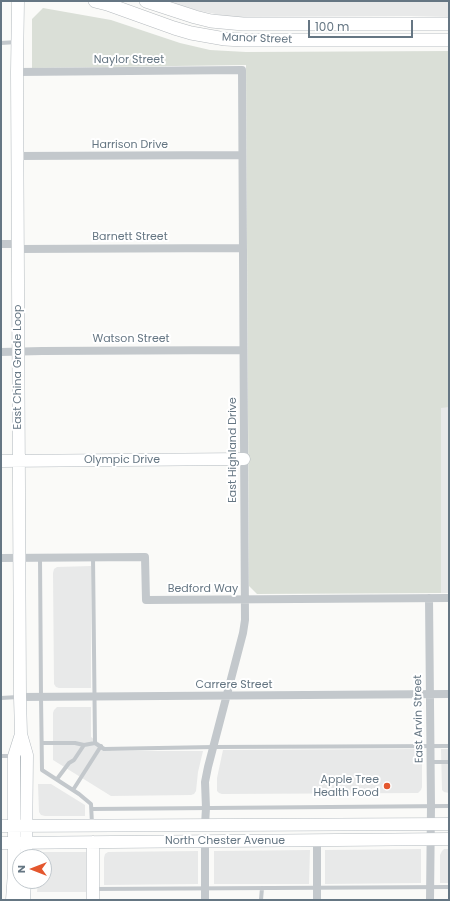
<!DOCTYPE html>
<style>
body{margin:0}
#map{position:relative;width:450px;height:901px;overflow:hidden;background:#fafaf8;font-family:Poppins,sans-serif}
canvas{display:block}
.frame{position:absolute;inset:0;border:2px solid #657683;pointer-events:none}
.north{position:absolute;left:12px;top:849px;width:40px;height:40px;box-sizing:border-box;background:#fff;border:1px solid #c1c8cd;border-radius:50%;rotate:270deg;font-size:11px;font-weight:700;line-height:16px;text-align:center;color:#657683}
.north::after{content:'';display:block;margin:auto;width:14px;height:18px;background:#e4572e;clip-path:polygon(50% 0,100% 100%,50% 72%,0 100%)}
.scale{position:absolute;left:308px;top:20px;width:105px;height:18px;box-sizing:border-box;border:2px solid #657683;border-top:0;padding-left:5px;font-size:12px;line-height:14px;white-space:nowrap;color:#657683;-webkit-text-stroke:3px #fff;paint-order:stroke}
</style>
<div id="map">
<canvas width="450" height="901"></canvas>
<div class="frame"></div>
<div class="north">N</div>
<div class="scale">100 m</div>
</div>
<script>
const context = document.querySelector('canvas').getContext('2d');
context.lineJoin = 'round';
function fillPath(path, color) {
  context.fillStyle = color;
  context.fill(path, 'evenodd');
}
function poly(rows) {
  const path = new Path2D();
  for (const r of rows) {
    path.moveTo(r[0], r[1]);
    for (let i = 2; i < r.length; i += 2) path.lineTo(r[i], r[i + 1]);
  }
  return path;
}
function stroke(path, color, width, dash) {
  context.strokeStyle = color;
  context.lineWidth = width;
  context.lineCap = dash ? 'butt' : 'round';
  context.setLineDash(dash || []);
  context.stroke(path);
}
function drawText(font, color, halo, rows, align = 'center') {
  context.font = font + ' Poppins,sans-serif';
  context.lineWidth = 4;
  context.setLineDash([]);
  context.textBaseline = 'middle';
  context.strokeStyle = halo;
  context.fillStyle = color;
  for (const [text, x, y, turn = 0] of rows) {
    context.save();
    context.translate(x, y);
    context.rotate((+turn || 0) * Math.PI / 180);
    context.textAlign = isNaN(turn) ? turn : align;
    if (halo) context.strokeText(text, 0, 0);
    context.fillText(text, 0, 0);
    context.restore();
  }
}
fillPath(poly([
 [165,1,449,1,449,17,410,16,231,17,200,11,173,4],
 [441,407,449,407,449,593,441,593],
 [91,566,91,688,59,688,56,687,54,684,53,573,54,569,57,567],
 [57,707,91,707,91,737,111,751,203,751,198,772,196,791,194,794,191,795,111,796,53,760,53,713,54,710],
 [422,749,422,787,421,790,418,793,222,794,219,793,217,791,217,778,223,750],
 [441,749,449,749,449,793,444,792,442,790],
 [38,784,51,784,85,805,85,816,45,816,41,815,39,812],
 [421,849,421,883,325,884,325,850],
 [444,849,449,849,449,883,440,883,440,855,442,851],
 [310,850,309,884,214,884,214,851],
 [198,851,198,884,104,885,104,858,105,854,108,852],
 [43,852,86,852,86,892,37,892,38,881,44,881,44,857,39,857,40,855]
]), '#e8e9e9');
fillPath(poly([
 [43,8,111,20,180,43,210,50,246,52,449,51,449,407,441,408,441,593,257,594,249,586,246,65,32,68,32,19]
]), '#dadfd7');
const secondary = poly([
 [18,1,17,72,20,697,21,734,27,755,26,857],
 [1,461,244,459],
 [1,826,449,824],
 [1,843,449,839],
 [12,900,14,872,14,756,21,734],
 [24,900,25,881],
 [93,900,93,842]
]);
const primary = poly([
 [95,1,107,4,174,28,191,33,225,39,242,40,449,40],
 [146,1,195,17,211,21,243,24,449,24]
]);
stroke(secondary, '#b3babf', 13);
stroke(primary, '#b5babe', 14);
stroke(poly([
 [1,43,17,42],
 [93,557,95,743,104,749,213,747,449,746],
 [40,558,41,697,42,770,79,794,91,804,92,824],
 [1,698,18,697],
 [42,743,75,743,84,745],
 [1,756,12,756],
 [431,762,449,762],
 [57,779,69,763,74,760,84,745,95,743],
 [73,790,101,746],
 [92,809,449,806],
 [93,889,449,887],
 [261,900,262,888]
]), '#c3c8cc', 4);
stroke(poly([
 [17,72,242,70,245,620,243,633,208,767,205,782,206,808,205,825],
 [17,156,242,155],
 [1,244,17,244],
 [18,249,243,248],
 [1,352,42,351,243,350],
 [1,558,145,557,146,600,449,598],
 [429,598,431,806,430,900],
 [20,697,449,694],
 [205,900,205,841],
 [317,900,317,840]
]), '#c3c8cc', 8);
stroke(secondary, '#fff', 12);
stroke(primary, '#fff', 13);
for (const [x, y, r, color] of [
 [387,786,4,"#e4572e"]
]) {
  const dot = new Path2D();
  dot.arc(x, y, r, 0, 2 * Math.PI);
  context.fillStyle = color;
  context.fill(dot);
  stroke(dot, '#fff', 1.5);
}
drawText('11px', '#657683', '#fff', [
 ["Manor Street",257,39,2],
 ["Naylor Street",129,60],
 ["Harrison Drive",130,145],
 ["Barnett Street",130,237],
 ["Watson Street",131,339],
 ["East China Grade Loop",18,367,-90],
 ["East Highland Drive",233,450,-90],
 ["Olympic Drive",122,460],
 ["Bedford Way",203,589],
 ["Carrere Street",234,685],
 ["East Arvin Street",419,719,-91],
 ["North Chester Avenue",225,841]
]);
drawText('11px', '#657683', '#fff', [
 ["Apple Tree",379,780],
 ["Health Food",379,793]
], 'right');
</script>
